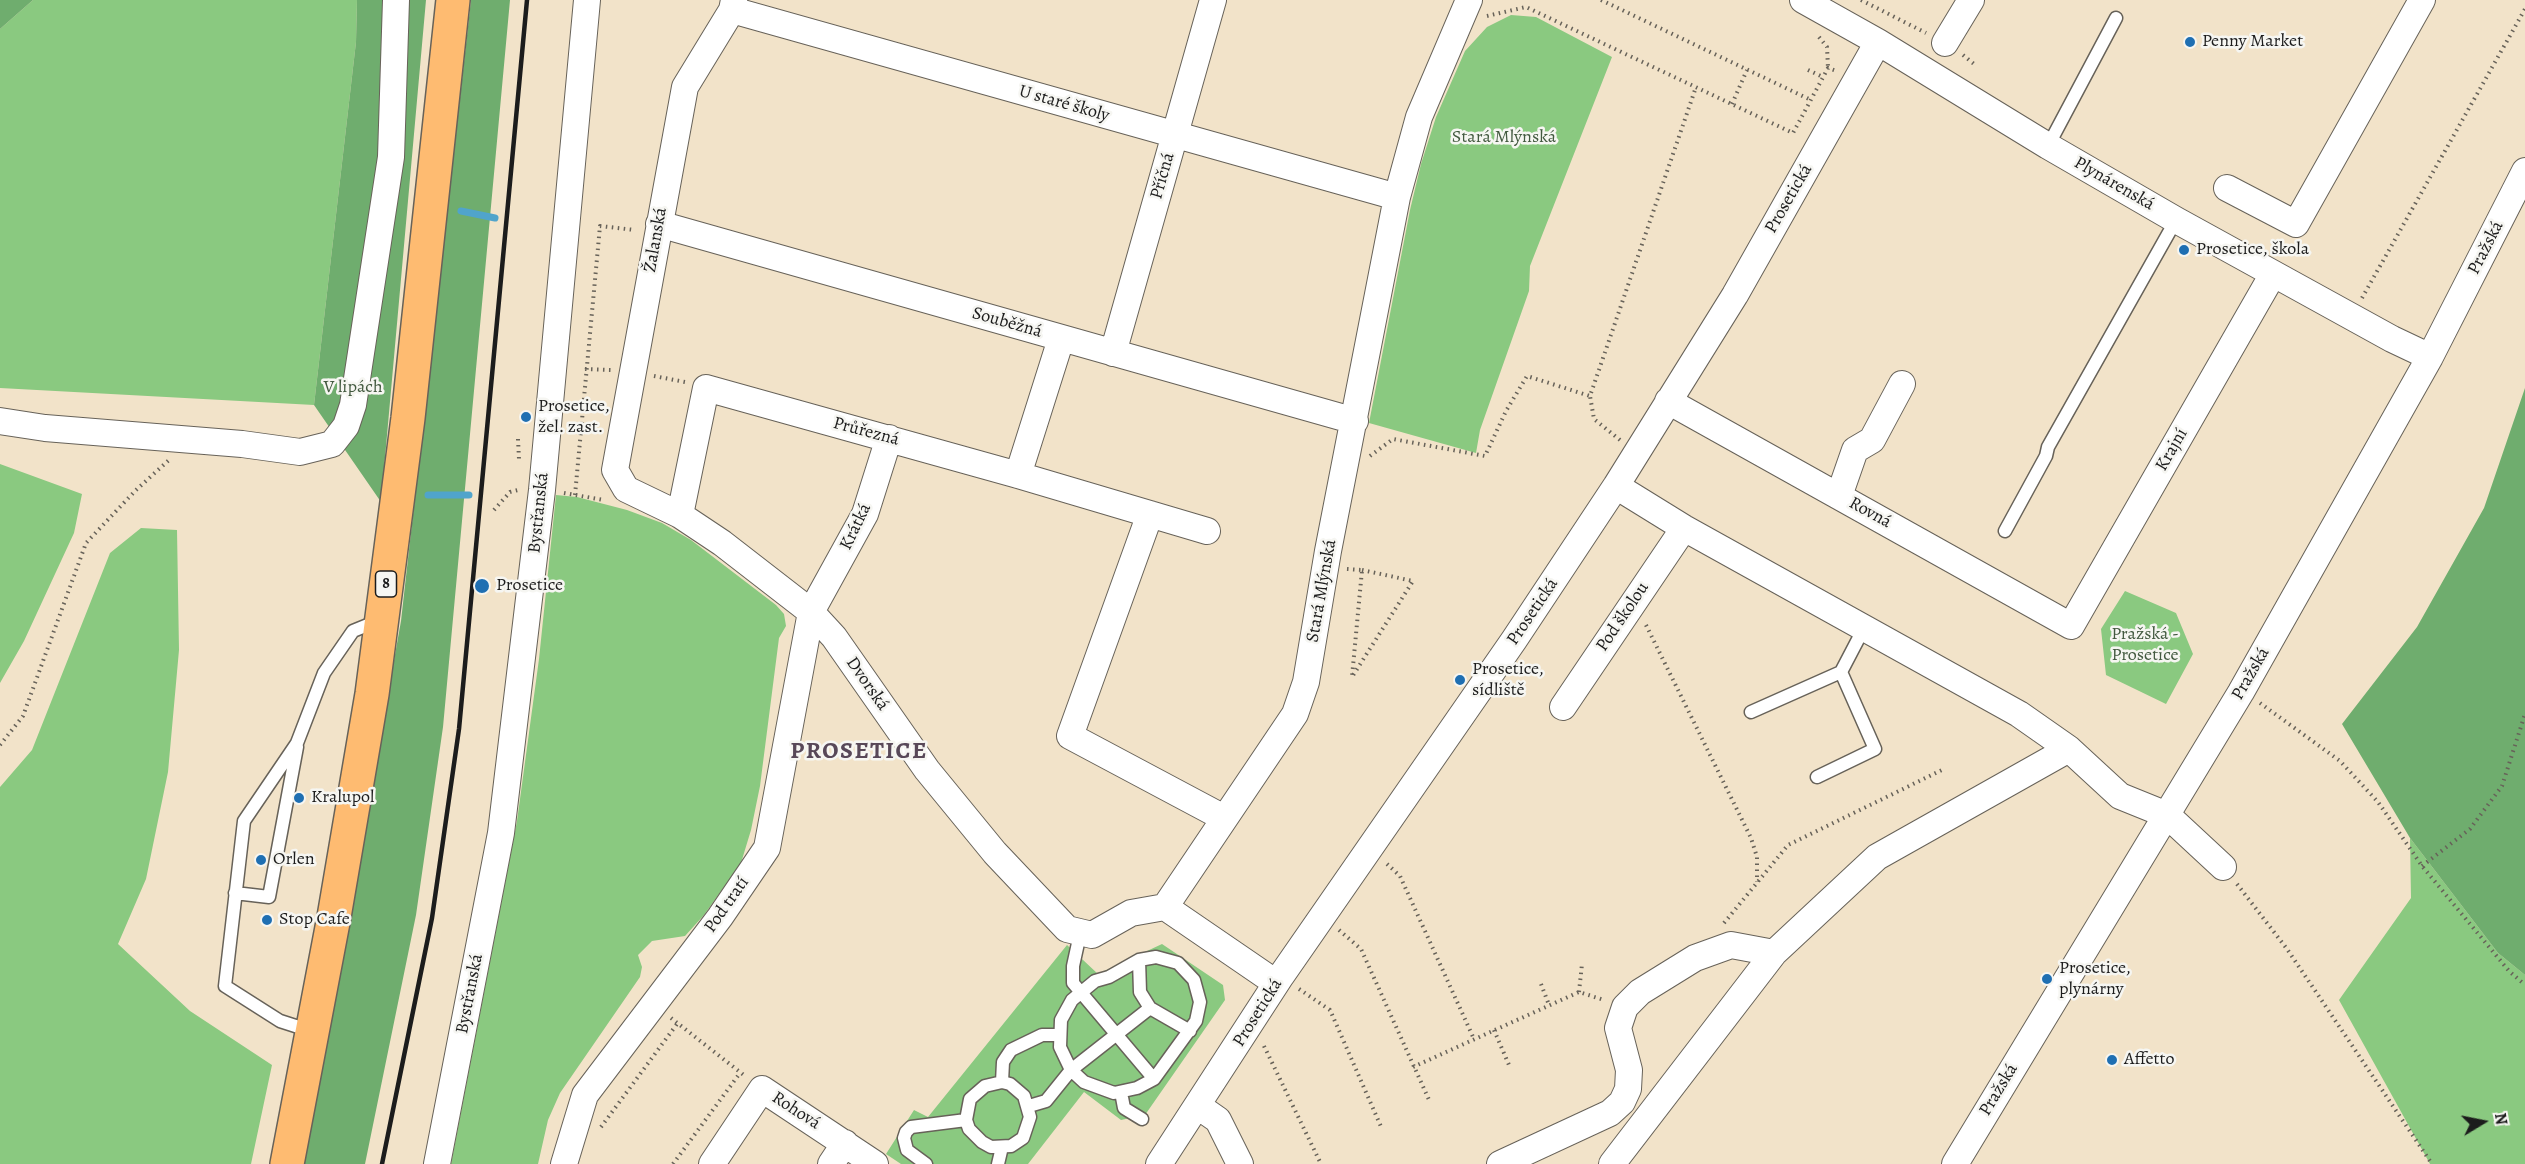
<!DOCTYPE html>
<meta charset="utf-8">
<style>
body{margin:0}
#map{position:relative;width:2525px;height:1164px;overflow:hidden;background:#f2e3c9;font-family:Alegreya,serif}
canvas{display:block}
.north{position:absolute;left:2453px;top:1092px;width:60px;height:60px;-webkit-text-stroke:4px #f6f6f2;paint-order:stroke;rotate:80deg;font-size:16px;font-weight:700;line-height:24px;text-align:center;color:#1c1c1c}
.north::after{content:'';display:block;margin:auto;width:21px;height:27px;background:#1c1c1c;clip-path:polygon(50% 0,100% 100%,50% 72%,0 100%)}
</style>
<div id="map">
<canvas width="2525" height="1164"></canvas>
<div class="north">N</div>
</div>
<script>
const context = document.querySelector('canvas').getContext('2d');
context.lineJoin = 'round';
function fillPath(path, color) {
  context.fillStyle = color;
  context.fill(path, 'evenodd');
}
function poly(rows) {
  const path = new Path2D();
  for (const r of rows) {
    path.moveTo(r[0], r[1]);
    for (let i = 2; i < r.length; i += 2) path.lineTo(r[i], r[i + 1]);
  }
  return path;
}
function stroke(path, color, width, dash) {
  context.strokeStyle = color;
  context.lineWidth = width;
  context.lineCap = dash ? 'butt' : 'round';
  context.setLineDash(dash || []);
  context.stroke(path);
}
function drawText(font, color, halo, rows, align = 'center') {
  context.font = font + ' Alegreya,serif';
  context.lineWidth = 5;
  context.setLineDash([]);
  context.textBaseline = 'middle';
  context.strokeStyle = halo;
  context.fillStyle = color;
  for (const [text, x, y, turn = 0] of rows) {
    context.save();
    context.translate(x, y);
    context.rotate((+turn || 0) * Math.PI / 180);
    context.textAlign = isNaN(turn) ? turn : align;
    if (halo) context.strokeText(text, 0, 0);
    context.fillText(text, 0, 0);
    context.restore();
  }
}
fillPath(poly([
 [33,0,357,0,356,42,314,405,0,388,0,29],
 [1511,15,1536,17,1612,57,1530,266,1529,291,1480,430,1476,453,1369,423,1410,210,1421,164,1436,117,1465,51,1487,27],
 [0,464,82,494,74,533,24,641,0,683],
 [556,495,577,497,627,510,662,523,691,540,776,605,784,614,786,626,779,638,760,786,751,830,741,863,704,915,685,936,652,941,638,955,642,967,640,977,560,1093,548,1120,538,1164,451,1164,517,821,539,659],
 [141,528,177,530,179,650,168,772,146,879,118,944,190,1011,272,1065,251,1164,0,1164,0,787,32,750,110,553],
 [2125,591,2176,613,2193,654,2166,704,2106,675,2101,629],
 [2410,838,2498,953,2525,975,2525,1164,2430,1164,2339,1000,2411,898],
 [1162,944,1223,985,1225,1000,1145,1115,1121,1120,1084,1092,1028,1164,901,1164,886,1154,914,1110,928,1117,1067,945,1098,974]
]), '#8ac980');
fillPath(poly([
 [0,0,33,0,0,29],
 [357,0,426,0,381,502,314,405,356,42],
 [471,0,510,0,443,727,416,915,365,1164,300,1164,331,1015,401,621],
 [2525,388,2525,975,2498,953,2410,838,2342,724,2417,627,2484,508]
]), '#6fad6e');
stroke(poly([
 [461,211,495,218],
 [428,495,469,495]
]), '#50a4cb', 7);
const lane = poly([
 [2048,146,2116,18],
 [2005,531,2046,456,2048,447,2176,220],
 [1751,712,1841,672],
 [1817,777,1875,749,1841,672,1864,628],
 [235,893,269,897,297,747],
 [1080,934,1073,966,1073,983,1154,1079],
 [1156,957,1178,963,1194,980,1200,1002,1196,1021,1154,1079,1137,1088,1114,1093,1084,1082,1071,1070,1060,1047,1061,1020,1072,1000,1095,981,1109,977,1139,960,1156,957],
 [1139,960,1140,992,1150,1008,1190,1031],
 [311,1031,280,1021,225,986,244,821,297,743,324,673,353,631,380,620],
 [1002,1082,1010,1084,1024,1096,1030,1117,1023,1138,1011,1146,991,1147,982,1142,969,1129,966,1120,970,1099,985,1086,1002,1082,1003,1062,1011,1050,1042,1035,1059,1035],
 [1121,1092,1124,1108,1142,1119],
 [1029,1106,1046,1101,1071,1070,1150,1008],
 [926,1164,907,1150,904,1138,906,1132,911,1127,966,1120],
 [998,1164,1002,1147]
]);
const street = poly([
 [734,0,732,10,685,87,615,470,626,489,680,515,722,543,811,612,834,637,927,770,995,853,1067,929,1092,935,1131,913,1165,907],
 [1803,0,1878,42,2048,146,2176,220,2392,339,2430,357],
 [732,10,1397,197],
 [1945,43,1971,0],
 [2227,188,2296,224,2422,0],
 [659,224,1355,421],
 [1113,353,1213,0],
 [1668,401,2071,626,2273,274],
 [0,421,45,428,242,444,300,452,332,444,346,426,353,405,391,157,396,0],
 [1018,475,1061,339],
 [1616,486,1684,528,2019,714,2069,749],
 [1839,496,1855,450,1872,440,1902,384],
 [1150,514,1070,736,1224,818],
 [680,515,706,388,1018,475,1207,531],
 [1563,707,1684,528],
 [1165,907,1295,714,1306,682,1328,551,1397,197,1419,117,1469,0],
 [1165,907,1276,983],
 [1198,1106,1218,1120,1240,1164],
 [437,1164,501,833,542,490,587,0],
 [564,1164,585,1095,720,917,767,848,811,612,865,514,889,438],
 [712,1164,762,1089,875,1164],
 [831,1164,845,1143],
 [1159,1164,1281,976,1514,640,1616,486,1735,295,1878,42],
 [1500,1164,1610,1113,1622,1102,1628,1089,1629,1070,1618,1028,1625,1007,1640,992,1695,958,1731,945,1774,953],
 [1612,1164,1774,953,1877,857,2069,749,2120,796,2167,815,2223,867],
 [1955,1164,2241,692,2430,357,2525,171]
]);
const primary = poly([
 [287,1164,334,917,372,694,408,418,453,0]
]);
stroke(lane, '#676259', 15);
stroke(street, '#676259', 28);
stroke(primary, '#676259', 36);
stroke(poly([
 [1601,0,1811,100],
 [1861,0,1926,33],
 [1487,16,1526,7,1793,133,1828,68,1837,71],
 [1819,37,1827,47,1828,68],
 [1963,55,1974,64],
 [1808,70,1823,77],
 [1732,104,1747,70],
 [2362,298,2525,9],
 [585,369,611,370],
 [654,376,685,382],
 [518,439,519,459],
 [1620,440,1594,419,1590,396,1696,87],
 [1370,456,1393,439,1485,456,1506,411,1527,376,1590,396],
 [564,493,604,500],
 [575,495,600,226,635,230],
 [494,510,510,492,518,490],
 [1347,569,1362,570],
 [1362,570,1413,581,1352,677,1362,570],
 [1646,625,1751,838,1757,857,1757,882],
 [2260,703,2340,761,2378,802,2422,866,2509,971,2525,985],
 [0,745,23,716,86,543,136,490,169,460],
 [1387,864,1400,876,1474,1039],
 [2422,866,2470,829,2502,786,2525,714],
 [2237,884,2287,949,2432,1164],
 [1724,923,1788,845,1944,769],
 [1339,930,1361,949,1430,1102],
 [1541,984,1549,1005],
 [1299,989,1330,1010,1382,1129],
 [1579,992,1582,964],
 [671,1018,745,1076],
 [1494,1030,1509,1065],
 [1264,1046,1321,1164],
 [1413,1067,1579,992,1604,1000],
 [601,1127,677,1024],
 [673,1164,740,1073]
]), '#676259', 4, [1.5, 4.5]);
stroke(lane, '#fff', 12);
stroke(street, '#fff', 26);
stroke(primary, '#febb71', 33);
stroke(poly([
 [382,1164,432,918,459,729,527,0]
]), '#1c1c1c', 4.5);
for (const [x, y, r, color] of [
 [2190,42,6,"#1f6fb2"],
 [2184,250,6,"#1f6fb2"],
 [526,417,6,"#1f6fb2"],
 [482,586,8,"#1f6fb2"],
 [1460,680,6,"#1f6fb2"],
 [299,798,6,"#1f6fb2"],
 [261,860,6,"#1f6fb2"],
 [267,920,6,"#1f6fb2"],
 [2047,979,6,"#1f6fb2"],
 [2112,1060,6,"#1f6fb2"]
]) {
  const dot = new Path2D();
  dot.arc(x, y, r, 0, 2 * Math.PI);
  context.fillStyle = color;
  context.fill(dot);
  stroke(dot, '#f6f6f2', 2);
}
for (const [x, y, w] of [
 [386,584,21]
]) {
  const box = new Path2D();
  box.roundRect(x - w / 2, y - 13, w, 26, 4.5);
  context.fillStyle = '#f6f6f2';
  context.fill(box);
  stroke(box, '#1c1c1c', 1.5);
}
drawText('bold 16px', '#1c1c1c', null, [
 ["8",386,584]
]);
drawText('18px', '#1c1c1c', '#f6f6f2', [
 ["Penny Market",2202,42],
 ["Prosetice, škola",2196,250],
 ["Prosetice,",538,407],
 ["žel. zast.",538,428],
 ["Prosetice",496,586],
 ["Prosetice,",1472,670],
 ["sídliště",1472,691],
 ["Kralupol",311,798],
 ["Orlen",273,860],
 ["Stop Cafe",279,920],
 ["Prosetice,",2059,969],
 ["plynárny",2059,990],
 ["Affetto",2124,1060]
], 'left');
drawText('18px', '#1c1c1c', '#f6f6f2', [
 ["U staré školy",1064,104,16],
 ["Příčná",1163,176,-74],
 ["Plynárenská",2114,184,30],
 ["Prosetická",1789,199,-60],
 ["Žalanská",656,240,-80],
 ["Pražská",2486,248,-63],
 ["Souběžná",1007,323,16],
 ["Průřezná",866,432,15],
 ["Krajní",2172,450,-60],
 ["Bystřanská",539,513,-84],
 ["Rovná",1870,513,29],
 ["Krátká",856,527,-64],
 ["Stará Mlýnská",1322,591,-80],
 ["Prosetická",1533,612,-56],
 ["Pod školou",1623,617,-56],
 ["Pražská",2251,674,-60],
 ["Dvorská",867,684,55],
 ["Pod tratí",727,905,-55],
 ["Bystřanská",470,994,-79],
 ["Prosetická",1258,1013,-58],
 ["Pražská",1999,1090,-59],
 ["Rohová",796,1111,33]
]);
drawText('18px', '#42593f', '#f6f6f2', [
 ["Stará Mlýnská",1504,138],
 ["V lipách",353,388],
 ["Pražská -",2145,635],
 ["Prosetice",2145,656]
]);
context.letterSpacing = '1.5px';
drawText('bold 24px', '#584858', '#f6f6f2', [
 ["PROSETICE",859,752]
]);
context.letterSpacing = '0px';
</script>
